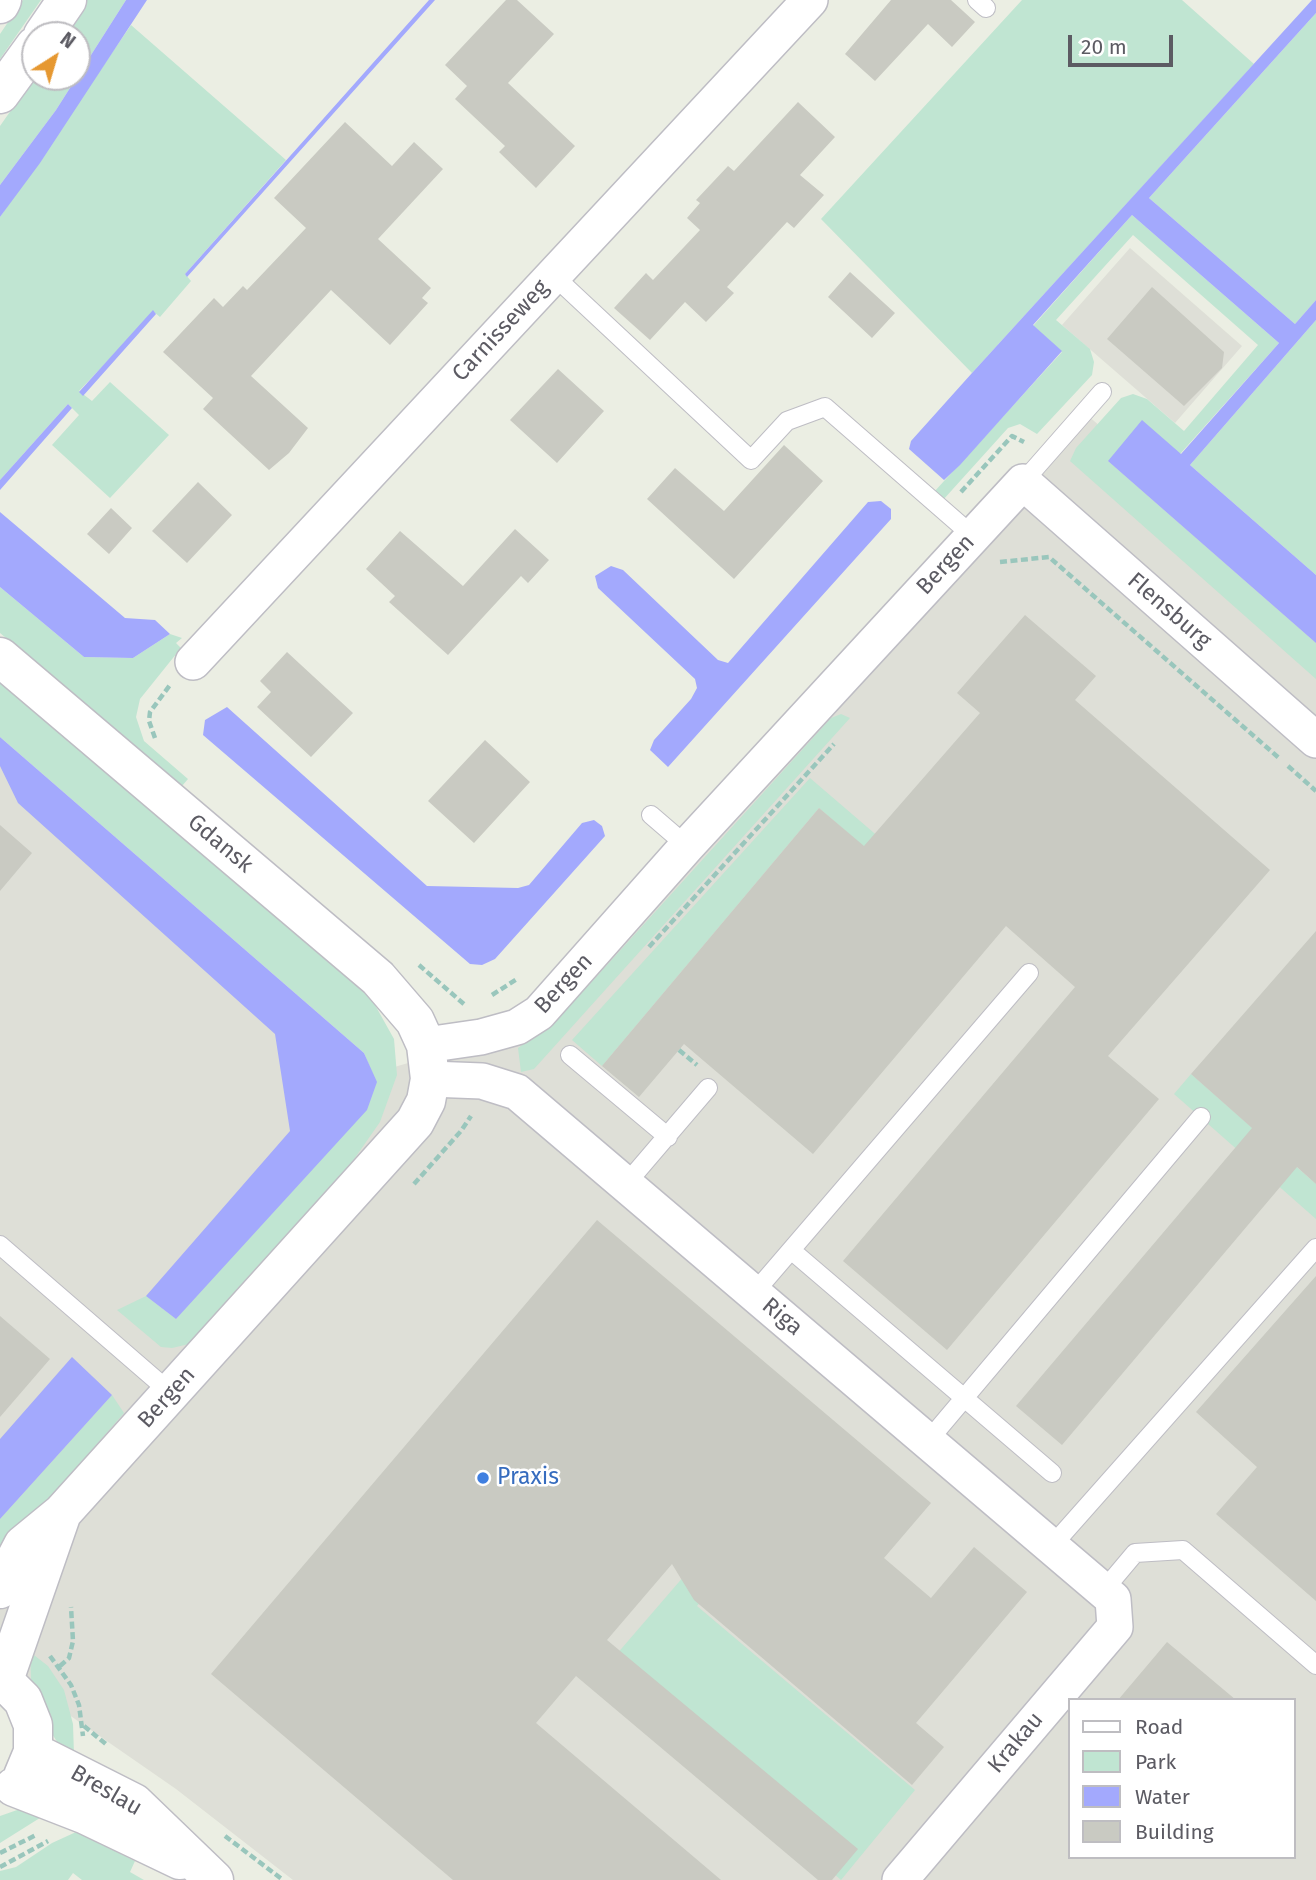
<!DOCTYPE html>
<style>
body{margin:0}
#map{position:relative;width:1316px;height:1880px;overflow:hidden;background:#ebeee3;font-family:"Fira Sans",sans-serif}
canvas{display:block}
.legend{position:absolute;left:1068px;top:1698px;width:228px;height:161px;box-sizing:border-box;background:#fff;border:2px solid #bebdc1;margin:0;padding:9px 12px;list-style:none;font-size:21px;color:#5c5b63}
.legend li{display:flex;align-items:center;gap:14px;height:35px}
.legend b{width:35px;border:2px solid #bebdc1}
.north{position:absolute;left:21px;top:21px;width:70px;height:70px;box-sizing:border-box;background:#fff;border:2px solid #bebdc1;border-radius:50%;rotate:37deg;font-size:19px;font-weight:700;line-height:28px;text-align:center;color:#5c5b63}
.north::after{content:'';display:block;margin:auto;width:24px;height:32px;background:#e69831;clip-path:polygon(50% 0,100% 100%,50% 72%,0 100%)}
.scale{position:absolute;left:1068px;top:35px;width:105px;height:32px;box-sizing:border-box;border:4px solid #5c5b63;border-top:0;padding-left:9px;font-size:21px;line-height:24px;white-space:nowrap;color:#5c5b63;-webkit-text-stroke:5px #fff;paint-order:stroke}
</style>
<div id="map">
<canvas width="1316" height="1880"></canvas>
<ul class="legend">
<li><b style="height:9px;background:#fff"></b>Road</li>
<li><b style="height:19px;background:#c0e5d2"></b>Park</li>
<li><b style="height:19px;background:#a3a9fd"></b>Water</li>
<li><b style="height:19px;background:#c9cac2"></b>Building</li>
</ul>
<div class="north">N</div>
<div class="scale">20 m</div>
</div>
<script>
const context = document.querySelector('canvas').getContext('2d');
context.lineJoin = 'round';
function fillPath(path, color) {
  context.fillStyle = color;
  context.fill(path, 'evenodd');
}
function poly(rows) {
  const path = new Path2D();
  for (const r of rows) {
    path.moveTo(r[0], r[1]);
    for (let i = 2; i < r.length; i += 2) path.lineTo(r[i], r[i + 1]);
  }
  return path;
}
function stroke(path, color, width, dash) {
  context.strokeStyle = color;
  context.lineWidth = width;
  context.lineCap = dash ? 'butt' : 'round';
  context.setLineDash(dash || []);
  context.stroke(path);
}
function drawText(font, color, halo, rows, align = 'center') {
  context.font = font + ' "Fira Sans",sans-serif';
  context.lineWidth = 5;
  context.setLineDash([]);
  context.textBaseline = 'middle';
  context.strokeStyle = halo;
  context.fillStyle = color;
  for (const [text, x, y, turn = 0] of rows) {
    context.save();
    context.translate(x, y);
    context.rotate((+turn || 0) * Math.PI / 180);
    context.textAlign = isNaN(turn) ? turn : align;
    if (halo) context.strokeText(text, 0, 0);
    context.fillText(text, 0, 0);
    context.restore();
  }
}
fillPath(poly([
 [1130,248,1242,346,1175,423,1062,325],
 [1086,414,1316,614,1316,1880,293,1880,176,1789,0,1667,0,753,367,1075,528,1028],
 [1069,1700,1293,1700,1293,1857,1069,1857]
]), '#dedfd7');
fillPath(poly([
 [23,0,41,0,0,59,0,34],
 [82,0,126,0,56,110,0,185,0,126,35,76,77,77,77,35,62,35],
 [1022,0,1182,0,1254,64,972,373,821,219],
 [1316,13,1316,300,1295,324,1149,198],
 [131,25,286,160,185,274,191,281,160,317,154,312,79,391,92,401,110,382,169,435,110,498,52,445,79,415,68,404,0,480,0,217],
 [1132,215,1279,343,1180,454,1108,461,1316,643,1316,679,1070,461,1076,448,1121,398,1133,394,1147,399,1184,431,1258,345,1133,235,1056,320,1090,349,1094,362,1092,375,1037,434,1020,424,1008,428,943,500,934,492,1062,352,1033,326],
 [1316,320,1316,575,1190,465],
 [0,587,84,657,133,658,170,634,182,638,176,643,181,648,140,699,136,717,144,741,188,779,182,786,0,633],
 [0,675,370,996,394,1039,397,1075,380,1122,343,1175,189,1344,172,1348,161,1347,117,1310,146,1296,176,1319,376,1082,364,1053,0,737],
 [841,714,850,718,534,1069,521,1072,518,1048,558,1019,831,718],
 [810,778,909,863,898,876,819,808,602,1066,572,1040],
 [1191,1074,1316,1184,1316,1219,1174,1094],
 [112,1395,124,1413,10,1544,0,1565,0,1519],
 [710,1546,731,1564,697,1606,915,1790,841,1880,603,1670],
 [30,1652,48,1666,64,1690,73,1724,74,1755,59,1745,49,1729,31,1679],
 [20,1809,43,1816,0,1843,0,1816],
 [76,1832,135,1861,130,1872,144,1880,82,1880,73,1873,68,1880,0,1880,0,1871,16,1867,52,1843]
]), '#c0e5d2');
fillPath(poly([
 [126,0,147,0,40,163,0,217,0,185,56,110],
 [429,0,435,0,187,277,185,274],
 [1312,0,1316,0,1316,13,1149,198,1295,324,1316,300,1316,320,1190,465,1316,575,1316,643,1108,461,1142,420,1181,454,1279,343,1132,215,1033,325,1062,351,960,465,944,480,909,449,911,441,972,373],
 [153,310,156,314,83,396,79,392],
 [68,404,72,408,0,490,0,480],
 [881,501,891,509,891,519,668,767,650,750,654,740,691,699,697,688,695,679,598,588,595,576,611,566,623,570,718,660,728,663,868,502],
 [0,512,125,618,155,620,170,634,133,658,84,657,0,587],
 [227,707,427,886,518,888,529,885,582,823,594,820,602,826,605,836,495,959,482,965,470,964,203,735,205,720],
 [0,737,364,1053,377,1082,367,1110,176,1319,146,1296,290,1131,275,1034,18,803,0,766],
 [72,1357,112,1395,0,1519,0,1439]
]), '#a3a9fd');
fillPath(poly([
 [506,0,517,0,554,34,508,83,575,146,536,188,499,152,505,146,455,99,467,86,445,65],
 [891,0,951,0,975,22,952,47,928,24,875,81,845,54],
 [798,102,835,137,800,175,824,195,794,228,787,222,727,287,734,293,706,322,685,302,650,340,614,308,646,273,653,280,700,230,687,218,700,203,696,200,728,166,734,171],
 [345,122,392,166,414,142,443,169,378,239,431,288,422,298,428,303,390,345,331,290,251,376,308,428,289,453,269,470,203,409,213,398,163,352,214,298,223,307,243,286,247,290,306,228,274,198],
 [850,272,895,313,872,338,828,297],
 [1152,287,1224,352,1222,368,1184,406,1107,339],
 [558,369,604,411,557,463,510,420],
 [784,445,823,481,734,579,647,499,675,468,724,511],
 [198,482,232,515,187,563,152,531],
 [111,508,132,528,109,554,87,534],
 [515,529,549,560,528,583,521,576,448,655,389,602,395,596,366,569,400,531,463,586],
 [1025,615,1096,676,1075,700,1270,870,1108,1056,1159,1099,947,1350,843,1261,1075,987,1006,926,813,1154,684,1044,639,1097,602,1066,819,808,864,846,980,713,957,693],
 [287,652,353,713,311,757,257,707,271,692,260,681],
 [485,740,530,782,474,843,428,801],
 [0,825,32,853,0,891],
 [1316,931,1316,1184,1297,1167,1062,1445,1016,1406,1252,1128,1191,1074],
 [597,1220,931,1503,884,1558,931,1598,974,1547,1027,1592,916,1723,944,1747,912,1785,694,1600,672,1564,607,1640,858,1849,832,1880,818,1880,576,1676,536,1723,721,1880,453,1880,211,1674],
 [1316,1276,1316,1601,1216,1514,1257,1467,1196,1412],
 [0,1316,50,1359,0,1417],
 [1167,1642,1236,1700,1118,1700]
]), '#c9cac2');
const service = poly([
 [977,0,986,8],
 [553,275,751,460,787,421,825,407,973,536],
 [1023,482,1102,392],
 [651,815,687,846],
 [570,1055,668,1137],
 [626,1184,708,1088],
 [0,1245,171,1393],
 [791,1250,1052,1473],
 [754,1293,1029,973],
 [928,1441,1201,1117],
 [1051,1547,1316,1248],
 [1103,1591,1135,1553,1183,1550,1316,1665]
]);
const minor = poly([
 [193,662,810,0],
 [426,1045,481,1037,517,1027,539,1013,687,846,1023,482,1316,740],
 [430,1079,482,1081,517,1092,1113,1599,1115,1627,900,1880]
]);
const tertiary = poly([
 [0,657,378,978,415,1021,426,1045,430,1079,426,1101,415,1122,62,1513,23,1545,0,1589],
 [0,1677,23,1700,33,1725,33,1752,23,1776],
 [4,1680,62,1513],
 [33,1752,134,1803,214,1880],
 [14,1787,86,1815,180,1860]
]);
const secondary = poly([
 [0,4,2,0],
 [43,35,67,0],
 [0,94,35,46]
]);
stroke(service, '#bebdc4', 20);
stroke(minor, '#bebdc4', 38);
stroke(tertiary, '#bebdc4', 41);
stroke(secondary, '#c1bfc8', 41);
stroke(poly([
 [961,492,1012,436,1024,442],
 [1000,562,1049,557,1279,758],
 [155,738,149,721,150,712,170,685],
 [1288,766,1316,791],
 [649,947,834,744],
 [419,965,465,1005],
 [492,995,517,979],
 [679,1050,697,1065],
 [414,1184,461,1131,471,1116],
 [50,1656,71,1685,79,1705,83,1736],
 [60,1666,69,1658,73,1641,71,1607],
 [84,1726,107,1745],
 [225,1836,283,1880],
 [0,1853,36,1835],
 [0,1867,48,1841]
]), '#99c6bc', 4.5, [7, 3.5]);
stroke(service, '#fff', 18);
stroke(minor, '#fff', 35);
stroke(tertiary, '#fff', 38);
stroke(secondary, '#fff', 38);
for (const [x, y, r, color] of [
 [483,1478,7,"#3f7fe0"]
]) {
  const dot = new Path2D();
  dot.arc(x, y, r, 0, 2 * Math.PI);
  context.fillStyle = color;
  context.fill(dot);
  stroke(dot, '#fff', 2.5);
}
drawText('23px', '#5c5b63', '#fff', [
 ["Carnisseweg",501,331,-47],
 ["Bergen",946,565,-47],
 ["Flensburg",1169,611,41],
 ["Gdansk",220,844,40],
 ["Bergen",564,984,-47],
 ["Riga",782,1317,40],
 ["Bergen",167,1398,-48],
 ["Krakau",1016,1743,-50],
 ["Breslau",106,1791,30]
]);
drawText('23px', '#366cbe', '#fff', [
 ["Praxis",497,1478]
], 'left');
</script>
